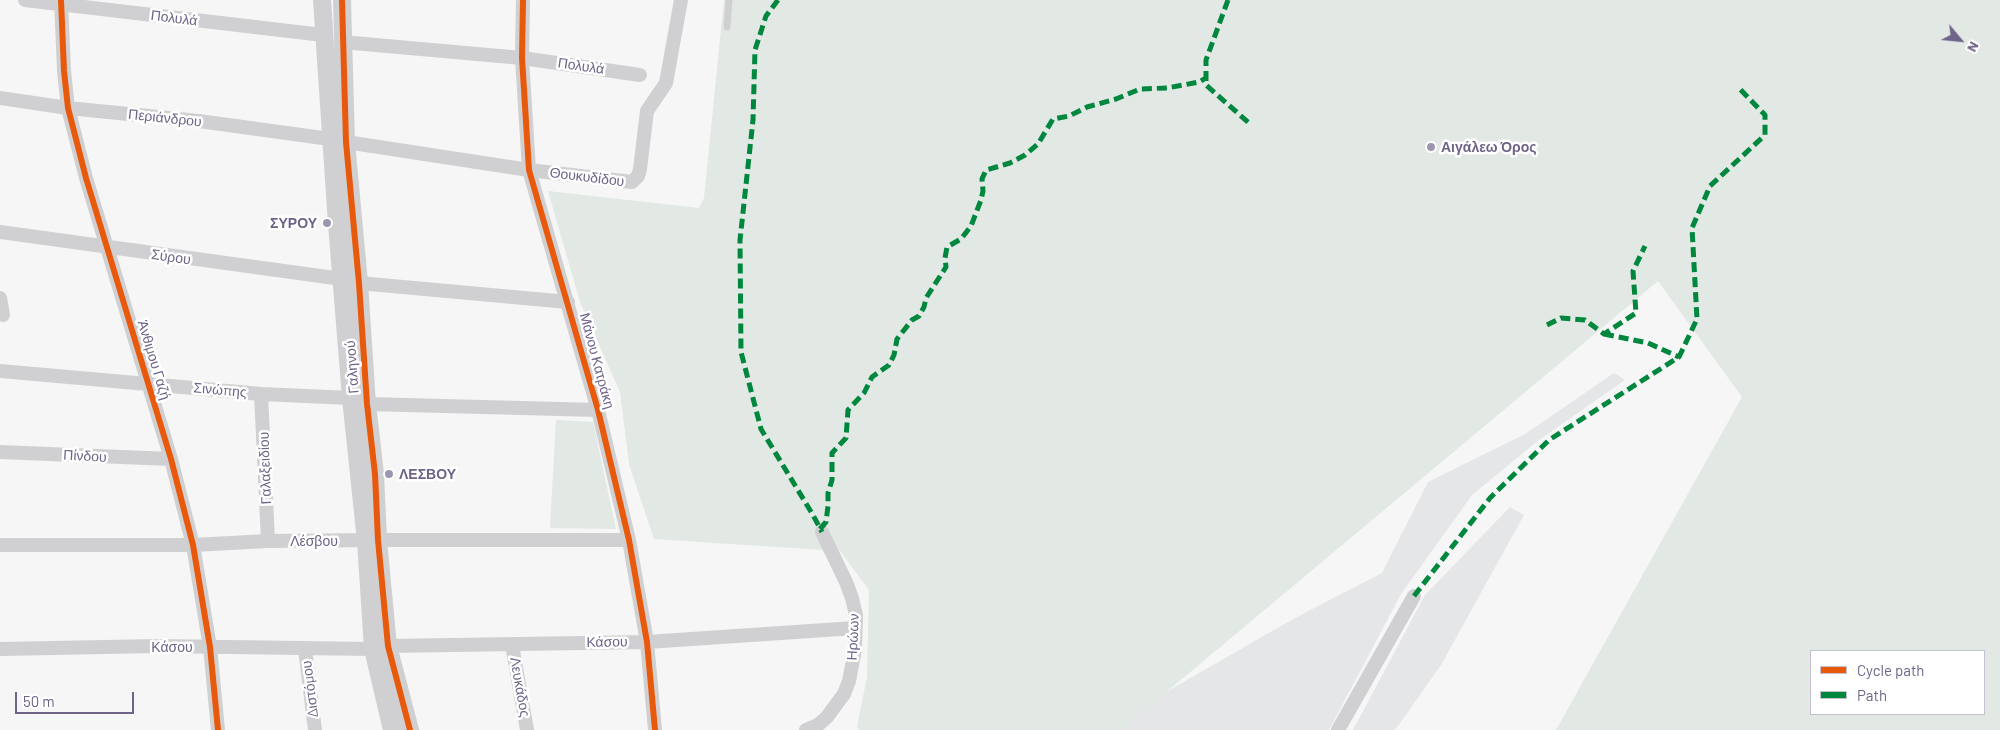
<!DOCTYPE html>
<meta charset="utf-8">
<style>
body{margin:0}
#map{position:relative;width:2000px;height:730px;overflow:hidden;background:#f5f6f5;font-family:Barlow,sans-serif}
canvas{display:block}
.legend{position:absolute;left:1810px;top:650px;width:175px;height:65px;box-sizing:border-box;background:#fff;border:1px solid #c5c1cf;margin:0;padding:6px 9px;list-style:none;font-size:15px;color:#6e6388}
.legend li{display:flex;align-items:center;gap:10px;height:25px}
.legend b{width:25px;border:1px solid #c5c1cf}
.north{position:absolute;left:1935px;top:15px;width:50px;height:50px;-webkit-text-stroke:4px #fff;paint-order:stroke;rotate:118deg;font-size:14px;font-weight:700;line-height:20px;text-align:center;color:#6e6388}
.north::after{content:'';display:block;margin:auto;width:18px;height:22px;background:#6e6388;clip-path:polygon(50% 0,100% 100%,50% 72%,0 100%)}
.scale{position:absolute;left:15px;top:692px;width:119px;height:22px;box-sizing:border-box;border:2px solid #6e6388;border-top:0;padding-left:6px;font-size:15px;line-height:18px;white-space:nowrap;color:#6e6388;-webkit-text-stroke:4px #fff;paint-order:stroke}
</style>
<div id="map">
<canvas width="2000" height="730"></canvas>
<ul class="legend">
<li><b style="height:6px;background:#e8590c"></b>Cycle path</li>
<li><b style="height:6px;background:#00873e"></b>Path</li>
</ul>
<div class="north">N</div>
<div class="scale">50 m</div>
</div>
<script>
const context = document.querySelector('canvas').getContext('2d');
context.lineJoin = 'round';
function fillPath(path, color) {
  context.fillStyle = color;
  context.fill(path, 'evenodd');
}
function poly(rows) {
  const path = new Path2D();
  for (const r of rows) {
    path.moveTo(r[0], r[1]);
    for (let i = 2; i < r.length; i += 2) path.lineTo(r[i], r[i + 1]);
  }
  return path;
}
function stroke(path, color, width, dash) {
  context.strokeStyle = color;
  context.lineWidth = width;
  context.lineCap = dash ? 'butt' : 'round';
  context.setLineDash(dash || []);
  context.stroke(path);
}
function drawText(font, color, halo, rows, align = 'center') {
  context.font = font + ' Barlow,sans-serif';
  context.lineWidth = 5;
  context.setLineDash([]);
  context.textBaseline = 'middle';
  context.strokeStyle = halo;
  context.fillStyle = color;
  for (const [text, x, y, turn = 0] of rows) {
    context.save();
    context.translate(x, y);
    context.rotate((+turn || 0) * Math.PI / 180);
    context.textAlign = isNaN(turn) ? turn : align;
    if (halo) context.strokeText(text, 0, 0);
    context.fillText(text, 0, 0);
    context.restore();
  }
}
fillPath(poly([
 [1614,373,1625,380,1539,440,1472,495,1401,594,1329,730,1121,730,1126,715,1295,618,1382,573,1428,482,1525,434],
 [1510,507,1524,515,1441,665,1395,730,1353,730,1425,595]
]), '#e5e6e7');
fillPath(poly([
 [724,0,2000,0,2000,730,1556,730,1742,397,1658,281,1121,730,859,730,857,727,867,677,869,590,840,551,654,539,629,464,620,392,580,302,548,191,699,208,704,198],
 [1811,651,1984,651,1984,714,1811,714],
 [556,420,593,422,616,529,550,528]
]), '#e2e8e4');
stroke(poly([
 [727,27,729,0]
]), '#d0d0d2', 7);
stroke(poly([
 [25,0,323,35],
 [61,0,64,71,68,108,86,178,171,459,193,545,210,647,218,730],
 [523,0,522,58,529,170,598,410,629,540,647,642,655,730],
 [342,42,522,58,640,75],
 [0,98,68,108,199,121,330,139],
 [346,142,529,170,632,182,638,176,640,169,647,111,666,83,681,0],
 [0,232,342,279],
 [359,283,568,302],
 [0,298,3,315],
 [0,371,261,394,351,398],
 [261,394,268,541],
 [367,404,598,410],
 [0,452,171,459],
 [0,545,193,545,268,541,378,540,629,540],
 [512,645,527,730],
 [388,646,647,642,855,628],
 [0,649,157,646,373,649],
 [305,649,315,730],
 [806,730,818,725,827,717,844,694,849,681,855,650,856,615,852,598,846,582,822,532],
 [1338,730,1414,596]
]), '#d0d0d2', 14);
stroke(poly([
 [322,0,337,224,351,398,366,541,373,649,392,730],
 [342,0,346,142,359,283,367,404,375,474,378,540,388,646,410,730]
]), '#d0d0d2', 18);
stroke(poly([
 [778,0,766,16,755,50,753,120,740,240,741,352,761,429,813,515,822,532],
 [1228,0,1206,60,1206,85,1249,123],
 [1547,325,1561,318,1585,320,1604,334,1636,313,1633,271,1645,246],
 [1604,334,1648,343,1679,357],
 [820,529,826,522,828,506,828,493,832,480,832,453,846,438,848,410,864,393,872,377,889,365,894,355,897,339,912,320,919,316,924,307,926,298,946,267,945,258,947,247,961,239,971,226,981,200,983,191,982,179,986,170,1010,163,1025,155,1038,144,1053,119,1069,116,1087,107,1116,99,1140,89,1167,88,1199,82,1206,78],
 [1414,596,1490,498,1549,440,1679,357,1697,319,1692,228,1710,186,1765,135,1765,115,1739,88]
]), '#00873e', 5, [10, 5]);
stroke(poly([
 [61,0,64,71,68,108,86,178,171,459,193,545,210,647,218,730],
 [342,0,346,142,359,283,367,404,375,474,378,540,388,646,410,730],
 [523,0,522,58,529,170,598,410,629,540,647,642,655,730]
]), '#e8590c', 6);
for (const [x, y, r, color] of [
 [1431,147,5,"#9d96ae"],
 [327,223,5,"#9d96ae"],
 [389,474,5,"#9d96ae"]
]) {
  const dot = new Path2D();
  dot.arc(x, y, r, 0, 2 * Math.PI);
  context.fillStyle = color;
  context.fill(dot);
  stroke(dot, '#fff', 2);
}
drawText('14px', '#6e6388', '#fff', [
 ["Πολυλά",174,18,7],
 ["Πολυλά",581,66,8],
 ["Περιάνδρου",165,118,6],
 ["Θουκυδίδου",587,177,7],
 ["Σύρου",171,257,8],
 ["Άνθιμου Γαζή",154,360,73],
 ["Μάνου Κατράκη",597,361,75],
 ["Γαληνού",352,367,-94],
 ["Σινώπης",220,390,5],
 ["Πίνδου",85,456,3],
 ["Γαλαξειδίου",265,468,-92],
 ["Λέσβου",314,541],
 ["Ηρώων",853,637,-87],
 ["Κάσου",607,642,-1],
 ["Κάσου",172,647],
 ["Λευκάδος",520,687,80],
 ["Διστόμου",310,689,-97]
]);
drawText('bold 14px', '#6e6388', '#fff', [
 ["Αιγάλεω Όρος",1441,147],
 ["ΣΥΡΟΥ",317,223,"right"],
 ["ΛΕΣΒΟΥ",399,474]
], 'left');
</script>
